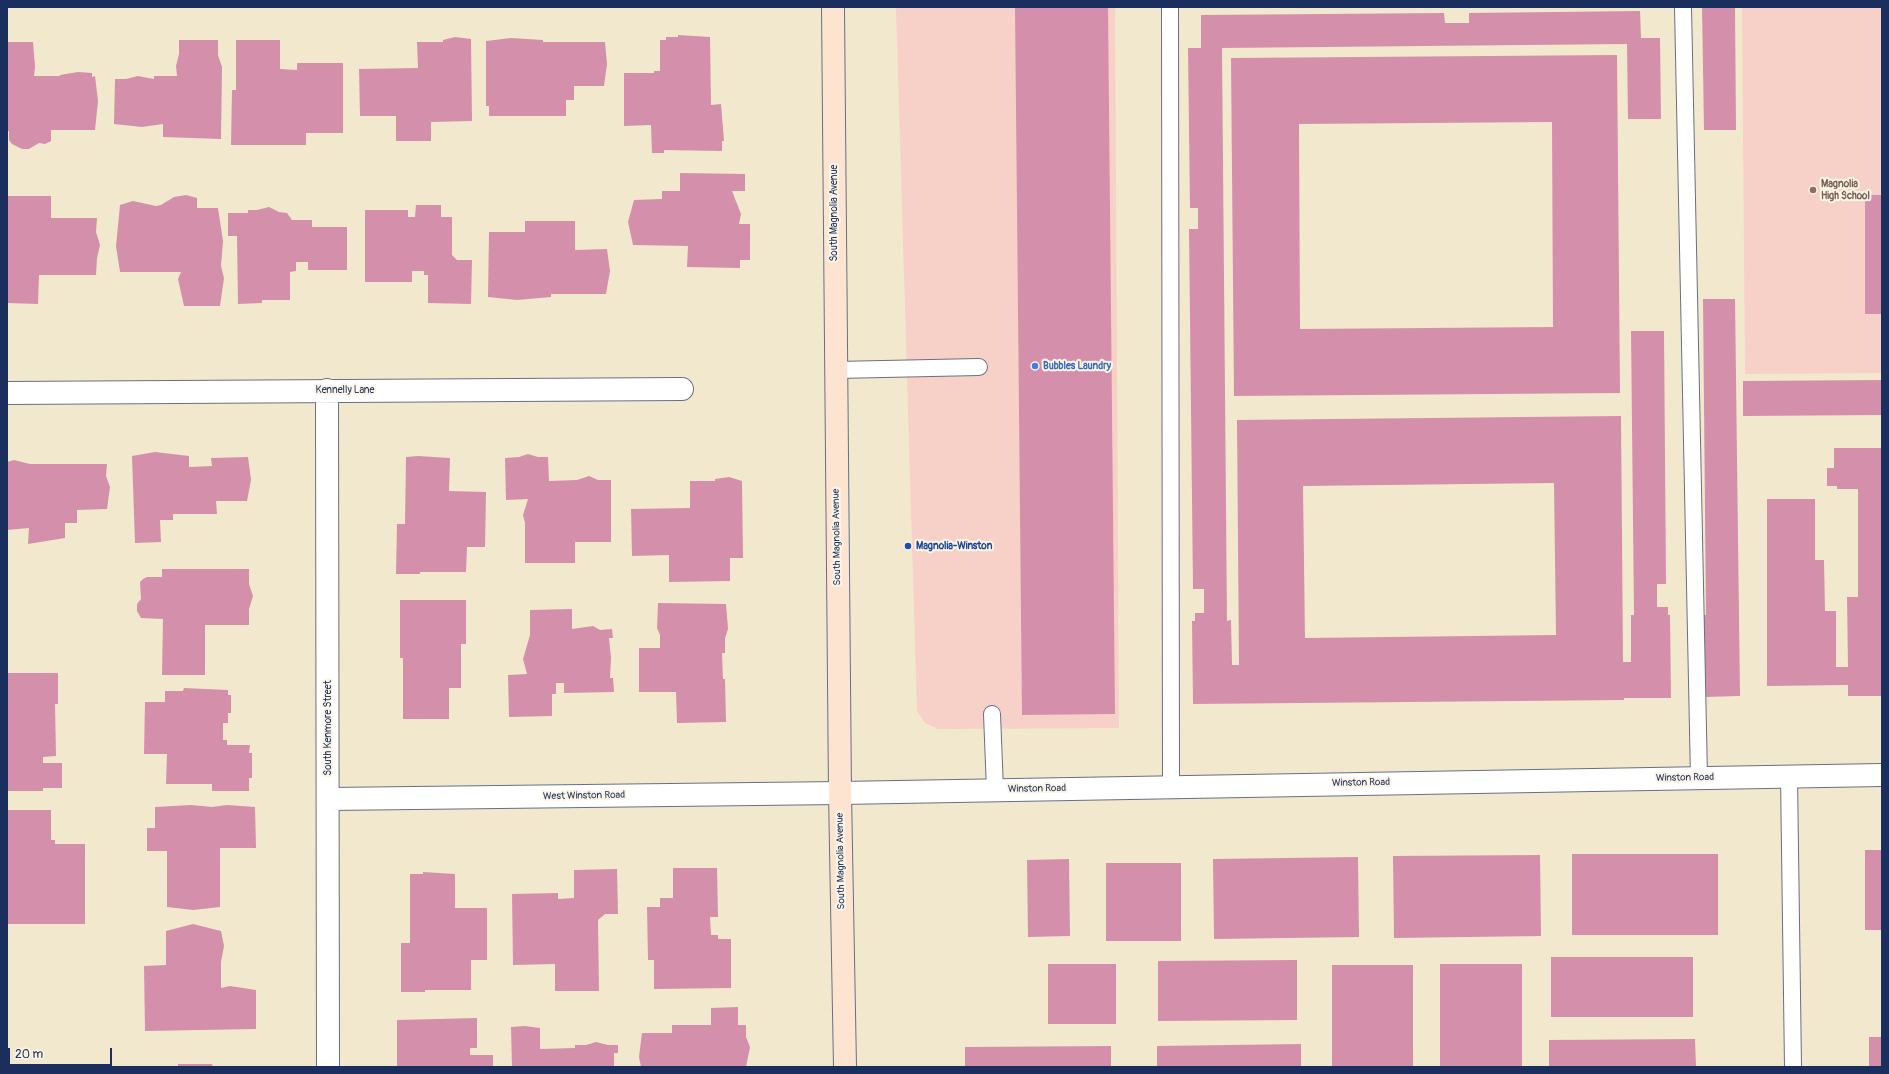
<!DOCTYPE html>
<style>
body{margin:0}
#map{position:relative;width:1889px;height:1074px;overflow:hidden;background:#f2e8cd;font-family:Pangolin,sans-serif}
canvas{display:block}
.frame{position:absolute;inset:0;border:8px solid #1b2f5e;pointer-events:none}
.scale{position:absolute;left:8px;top:1048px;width:104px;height:18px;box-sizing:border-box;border:2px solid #1b2f5e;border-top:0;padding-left:5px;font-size:12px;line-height:14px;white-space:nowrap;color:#1b2f5e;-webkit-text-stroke:3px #fcf5e5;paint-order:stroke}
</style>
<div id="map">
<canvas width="1889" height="1074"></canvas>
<div class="frame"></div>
<div class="scale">20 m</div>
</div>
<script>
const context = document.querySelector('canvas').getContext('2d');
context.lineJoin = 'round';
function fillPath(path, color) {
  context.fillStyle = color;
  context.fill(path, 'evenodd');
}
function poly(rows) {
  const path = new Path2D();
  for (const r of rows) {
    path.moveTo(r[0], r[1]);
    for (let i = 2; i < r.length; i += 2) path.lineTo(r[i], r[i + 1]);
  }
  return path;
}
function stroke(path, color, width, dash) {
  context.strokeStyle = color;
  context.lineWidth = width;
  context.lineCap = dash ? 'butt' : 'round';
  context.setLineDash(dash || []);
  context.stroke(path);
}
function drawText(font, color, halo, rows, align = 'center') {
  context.font = font + ' Pangolin,sans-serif';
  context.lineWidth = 4;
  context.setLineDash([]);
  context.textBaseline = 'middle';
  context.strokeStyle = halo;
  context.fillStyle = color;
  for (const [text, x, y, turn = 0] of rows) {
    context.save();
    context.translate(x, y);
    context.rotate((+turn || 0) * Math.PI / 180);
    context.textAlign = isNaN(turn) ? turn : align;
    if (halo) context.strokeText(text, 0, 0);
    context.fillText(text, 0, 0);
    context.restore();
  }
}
fillPath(poly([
 [896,7,1115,7,1119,728,938,729,925,723,917,711],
 [1742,7,1882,7,1882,373,1745,374]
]), '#f7d1c7');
fillPath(poly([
 [1015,7,1108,7,1115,714,1022,715],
 [1702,7,1735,7,1736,130,1704,130],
 [1640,11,1641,38,1660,38,1661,119,1628,119,1627,44,1222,48,1227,621,1231,620,1232,665,1239,665,1237,420,1621,416,1623,662,1631,662,1631,615,1634,615,1631,331,1664,331,1666,584,1657,584,1657,607,1668,607,1668,615,1670,615,1671,698,1624,698,1624,700,1193,704,1192,621,1195,621,1195,613,1204,613,1204,589,1193,589,1189,229,1198,229,1198,208,1190,208,1188,48,1201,48,1201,15,1444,13,1445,23,1469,23,1469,13],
 [1554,483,1556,635,1305,638,1303,486],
 [678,35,710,37,711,105,721,104,724,141,722,141,722,151,664,150,664,153,652,153,651,125,624,126,624,73,654,73,654,71,660,71,660,40,666,40,666,37,678,37],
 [455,37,471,39,472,121,431,122,431,141,396,141,396,116,360,116,359,69,418,68,417,42,443,42,443,40],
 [511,38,543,40,543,42,605,42,607,64,604,86,574,86,574,100,566,100,566,116,489,116,489,106,486,106,486,41],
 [179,40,218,40,218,55,222,67,221,139,163,137,163,124,142,127,114,124,115,79,126,79,138,76,154,79,154,76,177,76,176,66,179,54],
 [236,40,280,40,280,69,297,70,297,63,343,63,343,133,306,133,306,145,231,145,232,90,236,90],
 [7,42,33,42,35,67,34,76,60,76,60,75,78,72,92,73,92,77,95,76,98,101,95,130,51,130,51,141,45,144,39,143,29,149,22,149,12,144,9,140,9,131,7,131],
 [1617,55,1620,393,1234,396,1231,58],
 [1552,122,1553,327,1300,329,1299,124],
 [680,173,745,174,745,191,732,191,741,214,739,224,750,224,750,260,740,260,740,268,687,267,688,246,633,245,628,222,634,200,662,199,662,191,680,191],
 [186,195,197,198,197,208,218,208,223,241,221,266,224,278,220,306,184,306,178,279,181,272,120,272,116,246,120,205,133,201,156,206,161,205,174,197],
 [1865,195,1882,195,1882,314,1865,314],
 [7,196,51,196,51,218,97,218,96,232,100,245,97,258,96,275,39,275,38,304,7,303],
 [416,205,441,205,441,217,452,217,452,255,457,260,472,260,471,304,428,303,428,275,424,275,424,271,412,271,412,282,365,282,365,210,408,210,408,217,415,217],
 [269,207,279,212,287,213,292,220,312,220,312,227,347,227,347,270,308,270,308,262,296,262,296,271,290,272,290,300,262,300,262,303,238,304,237,236,228,236,228,213,248,213,248,210,257,210],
 [525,221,575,221,575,250,607,249,610,271,606,294,551,294,551,297,517,300,488,297,489,232,525,232],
 [1703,299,1735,299,1740,696,1704,697,1703,615,1706,615],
 [1882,380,1882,415,1743,416,1743,381],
 [1834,448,1882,448,1882,696,1848,696,1848,685,1767,686,1767,499,1815,499,1815,560,1824,560,1825,611,1836,611,1836,667,1848,667,1847,597,1858,597,1858,489,1837,489,1837,486,1827,486,1827,468,1834,468],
 [155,452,189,456,189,467,212,466,211,458,248,457,251,480,247,501,216,501,217,514,173,514,173,520,160,520,161,542,135,543,132,456],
 [528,454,538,457,548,457,549,481,577,480,589,476,598,480,611,480,611,542,575,542,575,563,525,563,525,523,523,515,528,499,506,500,505,458,519,457],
 [418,456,450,458,449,491,486,492,485,547,467,547,466,572,420,572,420,574,396,574,397,524,405,524,406,457],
 [14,460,30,464,107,464,106,476,110,487,107,509,77,510,77,523,65,523,65,538,28,544,29,528,7,530,7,462],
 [729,477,742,481,743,558,730,558,730,581,669,582,669,555,632,556,631,509,690,508,690,481,715,481,715,479],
 [162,569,249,569,249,584,253,596,249,609,249,625,205,625,205,675,162,675,163,619,141,618,137,611,137,604,141,599,140,582,143,579,147,577,162,577],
 [400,600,466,600,466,644,461,644,461,688,449,688,449,719,403,719,403,658,400,658],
 [658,603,726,604,728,629,725,638,725,653,722,653,723,679,725,679,726,722,677,723,676,692,639,692,639,648,660,648,660,635,657,628],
 [572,609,572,629,593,626,600,630,612,629,613,638,609,638,611,658,610,678,613,678,614,692,564,693,564,683,556,683,556,694,552,694,552,716,509,717,508,675,527,674,523,659,530,635,530,610],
 [7,673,58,673,58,704,55,704,56,756,43,757,43,763,62,763,62,788,43,788,43,791,7,791],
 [184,688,228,690,228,695,231,695,231,713,228,713,228,723,223,723,223,740,227,740,227,745,250,745,249,753,252,753,252,778,249,778,249,791,212,791,212,784,166,784,167,754,144,754,145,702,165,702,165,691,183,691],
 [191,805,212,807,227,805,255,807,256,848,220,848,220,907,193,910,167,907,167,851,147,851,147,828,155,828,155,807],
 [7,810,51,810,51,840,55,840,55,844,85,844,85,924,7,924],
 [1865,850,1882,850,1882,930,1865,930],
 [1572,854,1718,854,1718,935,1572,935],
 [1540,855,1541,936,1394,938,1393,856],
 [1358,857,1359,937,1214,939,1213,859],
 [1069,859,1070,936,1028,937,1027,860],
 [1106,863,1181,863,1181,941,1106,941],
 [673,868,717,868,718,917,710,917,711,935,718,935,718,939,731,939,731,988,654,989,654,960,648,960,647,907,660,907,660,898,673,898],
 [617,869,618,914,605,914,598,920,599,991,555,991,555,964,513,965,512,894,558,893,558,899,574,898,574,870],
 [423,872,455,874,455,908,487,908,487,960,471,960,471,990,425,990,425,992,401,992,401,943,410,943,410,874,423,874],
 [193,924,221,931,224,946,221,962,221,988,230,986,256,990,256,1029,145,1031,144,966,166,965,166,931],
 [1551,957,1693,957,1693,1017,1551,1017],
 [1297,960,1297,1020,1158,1021,1158,961],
 [1048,964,1116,964,1116,1024,1048,1024],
 [1440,964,1522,964,1522,1067,1440,1067],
 [1332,965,1413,965,1413,1067,1332,1067],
 [738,1007,738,1025,746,1025,746,1037,750,1047,746,1067,641,1067,639,1057,642,1033,672,1033,672,1025,711,1025,711,1008],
 [477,1018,477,1048,470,1048,470,1055,493,1055,493,1067,397,1067,397,1020],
 [525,1026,540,1028,540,1049,575,1048,575,1045,586,1045,596,1042,608,1045,618,1045,618,1053,614,1053,614,1067,512,1067,511,1027],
 [1869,1037,1882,1037,1882,1067,1869,1067],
 [1695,1039,1696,1067,1549,1067,1549,1040],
 [1301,1044,1301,1067,1157,1067,1157,1046],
 [1111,1046,1111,1067,965,1067,965,1047],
 [178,1064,212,1064,213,1067,178,1067]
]), '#d490aa');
const lane = poly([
 [1170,7,1171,786],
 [1683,7,1699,778],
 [836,370,979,367],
 [992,714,995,790],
 [1789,776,1793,1067]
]);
const street = poly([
 [327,390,328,1067],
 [7,393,682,389],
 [329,799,840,793,1882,775]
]);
const secondary = poly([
 [833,7,840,793,845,1067]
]);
stroke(lane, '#667085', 18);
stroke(street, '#667085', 24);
stroke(secondary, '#667085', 24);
stroke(lane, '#fff', 16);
stroke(street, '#fff', 22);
stroke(secondary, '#fde4d0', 22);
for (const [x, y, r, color] of [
 [1813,190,4,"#8d6e63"],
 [1035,366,4,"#3f7fe0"],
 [908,546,4,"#1a4fb4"]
]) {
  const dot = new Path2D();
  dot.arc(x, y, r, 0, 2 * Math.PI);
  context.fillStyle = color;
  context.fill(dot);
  stroke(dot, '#fcf5e5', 1.5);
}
drawText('bold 10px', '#785e54', '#fcf5e5', [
 ["Magnolia",1821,184],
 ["High School",1821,196]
], 'left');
drawText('10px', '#1b2f5e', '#fcf5e5', [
 ["South Magnolia Avenue",834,213,-90],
 ["Kennelly Lane",345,390],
 ["South Magnolia Avenue",837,537,-91],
 ["South Kenmore Street",328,728,-90],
 ["Winston Road",1685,778,-1],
 ["Winston Road",1361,783,-1],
 ["Winston Road",1037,789,-1],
 ["West Winston Road",584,796,-1],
 ["South Magnolia Avenue",841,861,-91]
]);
drawText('bold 10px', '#366cbe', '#fcf5e5', [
 ["Bubbles Laundry",1043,366]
], 'left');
drawText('bold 10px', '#164399', '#fcf5e5', [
 ["Magnolia-Winston",916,546]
], 'left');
</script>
